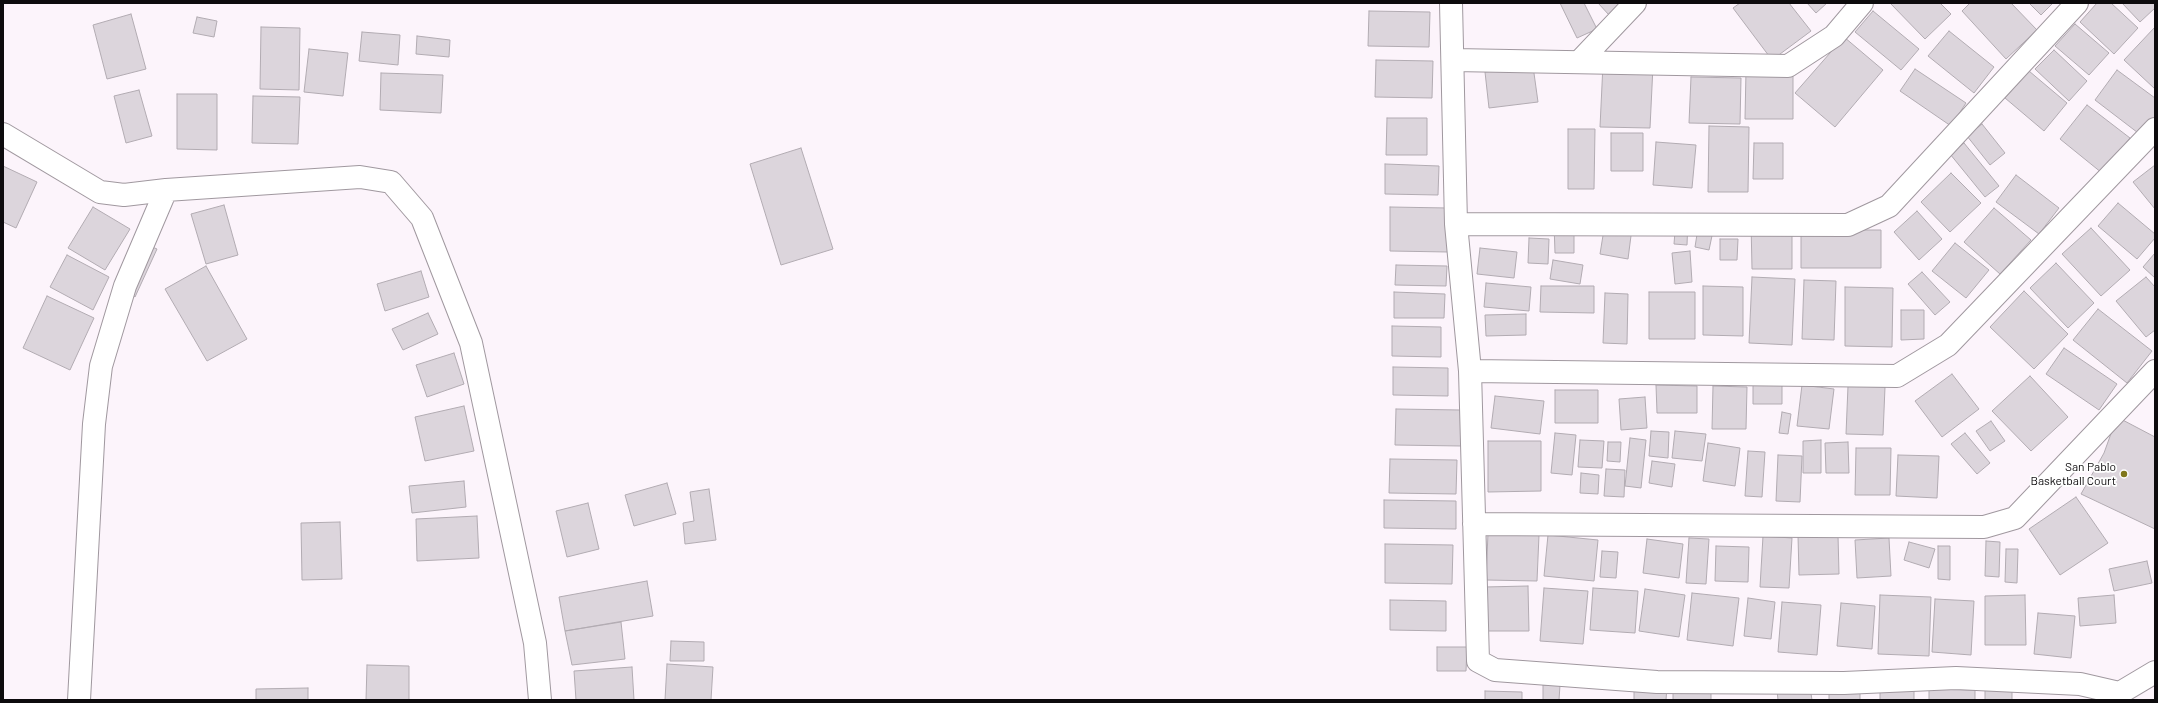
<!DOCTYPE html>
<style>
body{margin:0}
#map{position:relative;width:2158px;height:703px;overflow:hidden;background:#fcf4fb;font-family:Barlow,sans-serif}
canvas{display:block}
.frame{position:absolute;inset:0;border:4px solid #0d0b0d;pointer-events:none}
</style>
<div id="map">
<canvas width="2158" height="703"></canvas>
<div class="frame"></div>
</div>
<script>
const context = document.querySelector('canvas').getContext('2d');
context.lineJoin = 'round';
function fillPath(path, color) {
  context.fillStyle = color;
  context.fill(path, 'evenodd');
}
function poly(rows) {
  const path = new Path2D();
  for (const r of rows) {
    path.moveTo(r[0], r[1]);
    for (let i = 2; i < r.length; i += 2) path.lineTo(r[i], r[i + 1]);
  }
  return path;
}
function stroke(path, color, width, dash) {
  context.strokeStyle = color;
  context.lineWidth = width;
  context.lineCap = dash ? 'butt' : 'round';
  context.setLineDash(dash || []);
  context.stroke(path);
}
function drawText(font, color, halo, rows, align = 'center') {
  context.font = font + ' Barlow,sans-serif';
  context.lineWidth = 3.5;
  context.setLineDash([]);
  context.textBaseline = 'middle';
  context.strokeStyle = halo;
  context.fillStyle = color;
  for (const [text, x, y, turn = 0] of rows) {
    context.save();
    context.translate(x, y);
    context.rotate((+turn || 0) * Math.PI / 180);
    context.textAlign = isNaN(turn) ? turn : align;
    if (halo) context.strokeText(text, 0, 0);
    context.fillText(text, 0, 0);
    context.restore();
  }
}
const building = poly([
 [1560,3,1584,3,1597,29,1577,38,1560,3],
 [1598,3,1622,3,1609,15,1598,3],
 [1740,3,1789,3,1811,31,1772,60,1733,8,1740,3],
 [1807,3,1827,3,1816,13,1807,3],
 [1890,3,1940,3,1951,14,1925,39,1890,3],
 [1970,3,2011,3,2037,30,2006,59,1962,11,1970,3],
 [2029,3,2053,3,2041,15,2029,3],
 [2097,3,2111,3,2138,28,2114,54,2080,22,2097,3],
 [2122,3,2155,3,2155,8,2140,22,2122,3],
 [1369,11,1430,12,1429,47,1368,46,1369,11],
 [1873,11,1919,49,1901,70,1855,32,1873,11],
 [131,14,146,69,107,79,93,25,131,14],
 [197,17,217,21,214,37,193,33,197,17],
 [2075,24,2109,53,2089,75,2055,46,2075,24],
 [261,27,300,28,299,90,260,89,261,27],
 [2155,27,2155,89,2124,60,2155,27],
 [1949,31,1994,67,1974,93,1928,56,1949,31],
 [362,32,400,35,398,65,359,61,362,32],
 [417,36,450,40,449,57,416,54,417,36],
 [1844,37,1883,70,1835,127,1795,93,1844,37],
 [309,49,348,53,343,96,304,92,309,49],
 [2054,50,2087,81,2069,101,2035,69,2054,50],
 [1376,60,1433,61,1432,98,1375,97,1376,60],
 [1603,64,1653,66,1650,128,1600,127,1603,64],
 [1533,66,1538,102,1489,108,1485,72,1533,66],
 [1915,69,1966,103,1951,126,1900,91,1915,69],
 [2117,70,2155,98,2155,126,2146,139,2095,100,2117,70],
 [1746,71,1793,71,1793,119,1745,119,1746,71],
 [2029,71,2067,103,2044,131,2005,98,2029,71],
 [381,73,443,75,441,113,380,110,381,73],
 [1691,77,1741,78,1740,124,1689,123,1691,77],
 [139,90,152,136,126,143,114,96,139,90],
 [177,94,217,94,217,150,177,149,177,94],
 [253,96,300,97,298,144,252,143,253,96],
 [2087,105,2130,138,2102,173,2060,139,2087,105],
 [1387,118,1427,118,1427,155,1386,155,1387,118],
 [1982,124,2005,153,1990,165,1967,136,1982,124],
 [1709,126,1749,127,1748,192,1708,192,1709,126],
 [1568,129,1595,129,1594,189,1568,189,1568,129],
 [1611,133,1643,133,1643,171,1611,171,1611,133],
 [1656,142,1696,145,1692,188,1653,185,1656,142],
 [1754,143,1783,143,1783,179,1753,179,1754,143],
 [1964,143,1999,186,1985,197,1950,154,1964,143],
 [801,148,833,249,781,265,750,164,801,148],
 [1385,164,1439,166,1438,195,1385,194,1385,164],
 [2155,165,2155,209,2133,182,2155,165],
 [3,166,37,182,16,228,3,222,3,166],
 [1951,173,1981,203,1950,232,1921,202,1951,173],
 [2016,175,2059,208,2039,234,1996,202,2016,175],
 [2118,203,2155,234,2155,238,2137,259,2098,226,2118,203],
 [224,205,238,255,206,264,191,214,224,205],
 [93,207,130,229,105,270,68,248,93,207],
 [1390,207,1448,208,1448,252,1390,251,1390,207],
 [1994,208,2031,240,2000,274,1964,242,1994,208],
 [1917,211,1942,239,1919,260,1894,232,1917,211],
 [1676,219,1688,220,1687,245,1674,244,1676,219],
 [1751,222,1792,222,1792,269,1752,269,1751,222],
 [1574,223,1574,253,1555,253,1554,224,1574,223],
 [1605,223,1632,228,1628,259,1600,254,1605,223],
 [1698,228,1713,231,1709,250,1695,247,1698,228],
 [2091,228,2130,270,2101,296,2062,254,2091,228],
 [1801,230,1881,230,1881,268,1801,268,1801,230],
 [1529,238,1549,239,1548,264,1528,263,1529,238],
 [1720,239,1738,239,1737,260,1720,260,1720,239],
 [1955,243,1989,270,1966,298,1932,271,1955,243],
 [150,246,157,249,135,297,129,292,150,246],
 [1480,248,1517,252,1514,278,1477,274,1480,248],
 [1690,251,1692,282,1675,284,1672,253,1690,251],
 [2155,253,2155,278,2143,267,2155,253],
 [67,255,109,277,93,310,50,287,67,255],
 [1553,260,1583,265,1580,284,1550,279,1553,260],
 [2056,263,2094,303,2068,328,2030,288,2056,263],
 [1396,265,1447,266,1446,286,1395,285,1396,265],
 [206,266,247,339,207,361,165,289,206,266],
 [421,271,429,297,385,311,377,284,421,271],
 [1922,272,1950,302,1935,315,1908,284,1922,272],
 [1752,277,1795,279,1792,345,1749,343,1752,277],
 [2146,277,2155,287,2155,330,2146,337,2116,301,2146,277],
 [1804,280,1836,281,1834,340,1802,339,1804,280],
 [1486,283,1531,287,1529,311,1484,307,1486,283],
 [1541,286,1594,286,1594,313,1540,312,1541,286],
 [1703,286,1743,287,1743,336,1703,335,1703,286],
 [1845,287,1893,288,1892,347,1845,346,1845,287],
 [2024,291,2068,334,2034,369,1990,327,2024,291],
 [1394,292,1445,294,1444,318,1394,318,1394,292],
 [1649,292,1695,292,1695,339,1649,339,1649,292],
 [1605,293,1628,294,1627,344,1603,343,1605,293],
 [47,296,94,318,70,370,23,348,47,296],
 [2098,309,2152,351,2127,383,2073,340,2098,309],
 [1901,310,1924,310,1924,339,1901,340,1901,310],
 [428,313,438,334,403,350,392,329,428,313],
 [1526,314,1526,335,1486,336,1485,315,1526,314],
 [1392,326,1441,327,1441,357,1392,356,1392,326],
 [2064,348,2117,384,2099,410,2046,374,2064,348],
 [454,353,464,384,427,397,416,365,454,353],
 [1393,367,1448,368,1448,396,1393,395,1393,367],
 [1952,374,1979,409,1942,437,1915,401,1952,374],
 [2030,376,2068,417,2031,451,1992,411,2030,376],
 [1753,379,1782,379,1782,404,1753,404,1753,379],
 [1656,385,1697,386,1697,413,1657,413,1656,385],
 [1802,385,1834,389,1829,429,1797,426,1802,385],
 [1713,386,1747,387,1746,429,1712,429,1713,386],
 [1848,386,1885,387,1883,435,1846,434,1848,386],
 [1555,390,1598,390,1598,423,1555,423,1555,390],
 [1495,396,1544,401,1540,434,1491,428,1495,396],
 [1645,397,1647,428,1621,430,1619,399,1645,397],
 [464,406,474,451,425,461,415,417,464,406],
 [1396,409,1461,410,1461,446,1395,445,1396,409],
 [1782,412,1791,414,1788,434,1779,433,1782,412],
 [2117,417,2155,437,2155,529,2081,494,2104,453,2117,417],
 [1991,421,2005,441,1990,451,1976,431,1991,421],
 [1651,431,1669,432,1668,458,1649,456,1651,431],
 [1675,431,1706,434,1702,461,1672,458,1675,431],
 [1555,433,1576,435,1572,475,1551,473,1555,433],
 [1965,433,1990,463,1977,474,1951,444,1965,433],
 [1630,438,1646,440,1641,488,1625,486,1630,438],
 [1580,440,1604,441,1602,468,1578,467,1580,440],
 [1821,440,1821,473,1803,473,1803,441,1821,440],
 [1488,441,1541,441,1541,491,1488,492,1488,441],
 [1608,442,1621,442,1620,462,1607,461,1608,442],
 [1848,442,1849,473,1826,473,1825,443,1848,442],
 [1708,443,1740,448,1735,486,1703,481,1708,443],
 [1856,448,1891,448,1890,495,1855,495,1856,448],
 [1748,451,1765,452,1762,497,1745,496,1748,451],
 [1778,455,1802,456,1800,502,1776,501,1778,455],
 [1898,455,1939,456,1937,498,1896,496,1898,455],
 [1390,459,1457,460,1456,494,1389,493,1390,459],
 [1652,461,1675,464,1672,487,1649,483,1652,461],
 [1606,469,1625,470,1624,497,1604,496,1606,469],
 [1581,473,1599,475,1598,494,1580,493,1581,473],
 [464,481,466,507,412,513,409,486,464,481],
 [667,483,676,514,634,526,625,495,667,483],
 [709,489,716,540,685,544,683,523,694,521,690,492,709,489],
 [2076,497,2108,543,2060,575,2029,529,2076,497],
 [1384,500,1456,501,1456,529,1384,528,1384,500],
 [588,503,599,549,567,557,556,511,588,503],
 [477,516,479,558,417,561,416,519,477,516],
 [340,522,342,579,302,580,301,523,340,522],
 [1488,533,1539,535,1537,581,1486,580,1488,533],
 [1548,535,1598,540,1594,581,1544,576,1548,535],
 [1838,535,1839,574,1799,575,1798,536,1838,535],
 [1763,536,1792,538,1789,588,1760,587,1763,536],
 [1689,538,1709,539,1706,584,1686,583,1689,538],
 [1889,538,1891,576,1857,578,1855,540,1889,538],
 [1647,539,1683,544,1679,578,1643,573,1647,539],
 [1986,541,2000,542,1999,577,1985,576,1986,541],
 [1909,542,1935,549,1929,568,1904,560,1909,542],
 [1385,544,1453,545,1452,584,1385,583,1385,544],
 [1716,546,1749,547,1748,582,1715,581,1716,546],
 [1938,546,1950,546,1950,580,1938,579,1938,546],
 [2006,549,2018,549,2017,583,2005,582,2006,549],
 [1602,551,1618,552,1616,578,1600,577,1602,551],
 [2147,561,2152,583,2114,591,2109,569,2147,561],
 [647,581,653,616,565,631,559,597,647,581],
 [1528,586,1529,631,1484,631,1484,587,1528,586],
 [1544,588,1588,591,1583,644,1540,641,1544,588],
 [1593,588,1638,591,1635,633,1590,630,1593,588],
 [1645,589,1685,595,1679,637,1639,631,1645,589],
 [1692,593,1739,598,1733,646,1687,640,1692,593],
 [1880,595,1931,597,1929,656,1878,654,1880,595],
 [2025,595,2026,645,1985,645,1985,596,2025,595],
 [2114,595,2116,623,2080,626,2078,598,2114,595],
 [1748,598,1775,602,1771,639,1744,636,1748,598],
 [1935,599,1974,601,1971,655,1932,652,1935,599],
 [1390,600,1446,601,1446,631,1390,630,1390,600],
 [1782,602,1821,605,1817,655,1778,652,1782,602],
 [1841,603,1875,606,1872,649,1837,646,1841,603],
 [2038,613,2075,616,2071,658,2034,654,2038,613],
 [621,622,625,659,572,665,565,631,621,622],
 [671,641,704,642,704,661,670,661,671,641],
 [1437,647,1467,647,1466,671,1437,671,1437,647],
 [667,664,713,667,711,700,665,700,667,664],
 [367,665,409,666,409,700,366,700,367,665],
 [632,667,634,700,576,700,574,671,632,667],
 [1673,678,1711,679,1711,700,1673,700,1673,678],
 [1543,685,1560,685,1559,700,1543,700,1543,685],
 [1634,686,1667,687,1666,700,1634,700,1634,686],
 [1810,687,1812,700,1778,700,1777,690,1810,687],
 [308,688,308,700,256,700,256,689,308,688],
 [1829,689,1860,691,1860,700,1829,700,1829,689],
 [1929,689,1975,690,1975,700,1929,700,1929,689],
 [1985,689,2012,691,2012,700,1985,700,1985,689],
 [1880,690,1914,690,1914,700,1880,700,1880,690],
 [1485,691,1522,692,1522,700,1485,700,1485,691]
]);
fillPath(building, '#dcd5dc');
stroke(building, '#b2abb2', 1);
const minor = poly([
 [1451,3,1456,224,1470,371,1478,661,1495,670,1657,682,1844,683,1956,678,2080,684,2119,693],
 [1454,60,1788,66,1834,36,1862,3],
 [1579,62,1635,3],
 [3,134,100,192,124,195,166,190,360,177,391,182,422,218,471,343,535,643,540,700],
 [1456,224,1848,225,1889,206,2077,3],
 [1470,371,1897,376,1948,345,2155,129],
 [1474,524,1984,527,2015,518,2155,371],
 [79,700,94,424,101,366,125,286,166,190],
 [2108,700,2155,672]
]);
stroke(minor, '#a0989f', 24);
stroke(minor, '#fff', 22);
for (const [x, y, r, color] of [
 [2124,474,4,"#80771b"]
]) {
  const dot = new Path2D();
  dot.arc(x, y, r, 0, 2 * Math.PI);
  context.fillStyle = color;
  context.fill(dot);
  stroke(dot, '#fff', 1.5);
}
drawText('12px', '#0d0b0d', '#fff', [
 ["San Pablo",2116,467],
 ["Basketball Court",2116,481]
], 'right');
</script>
